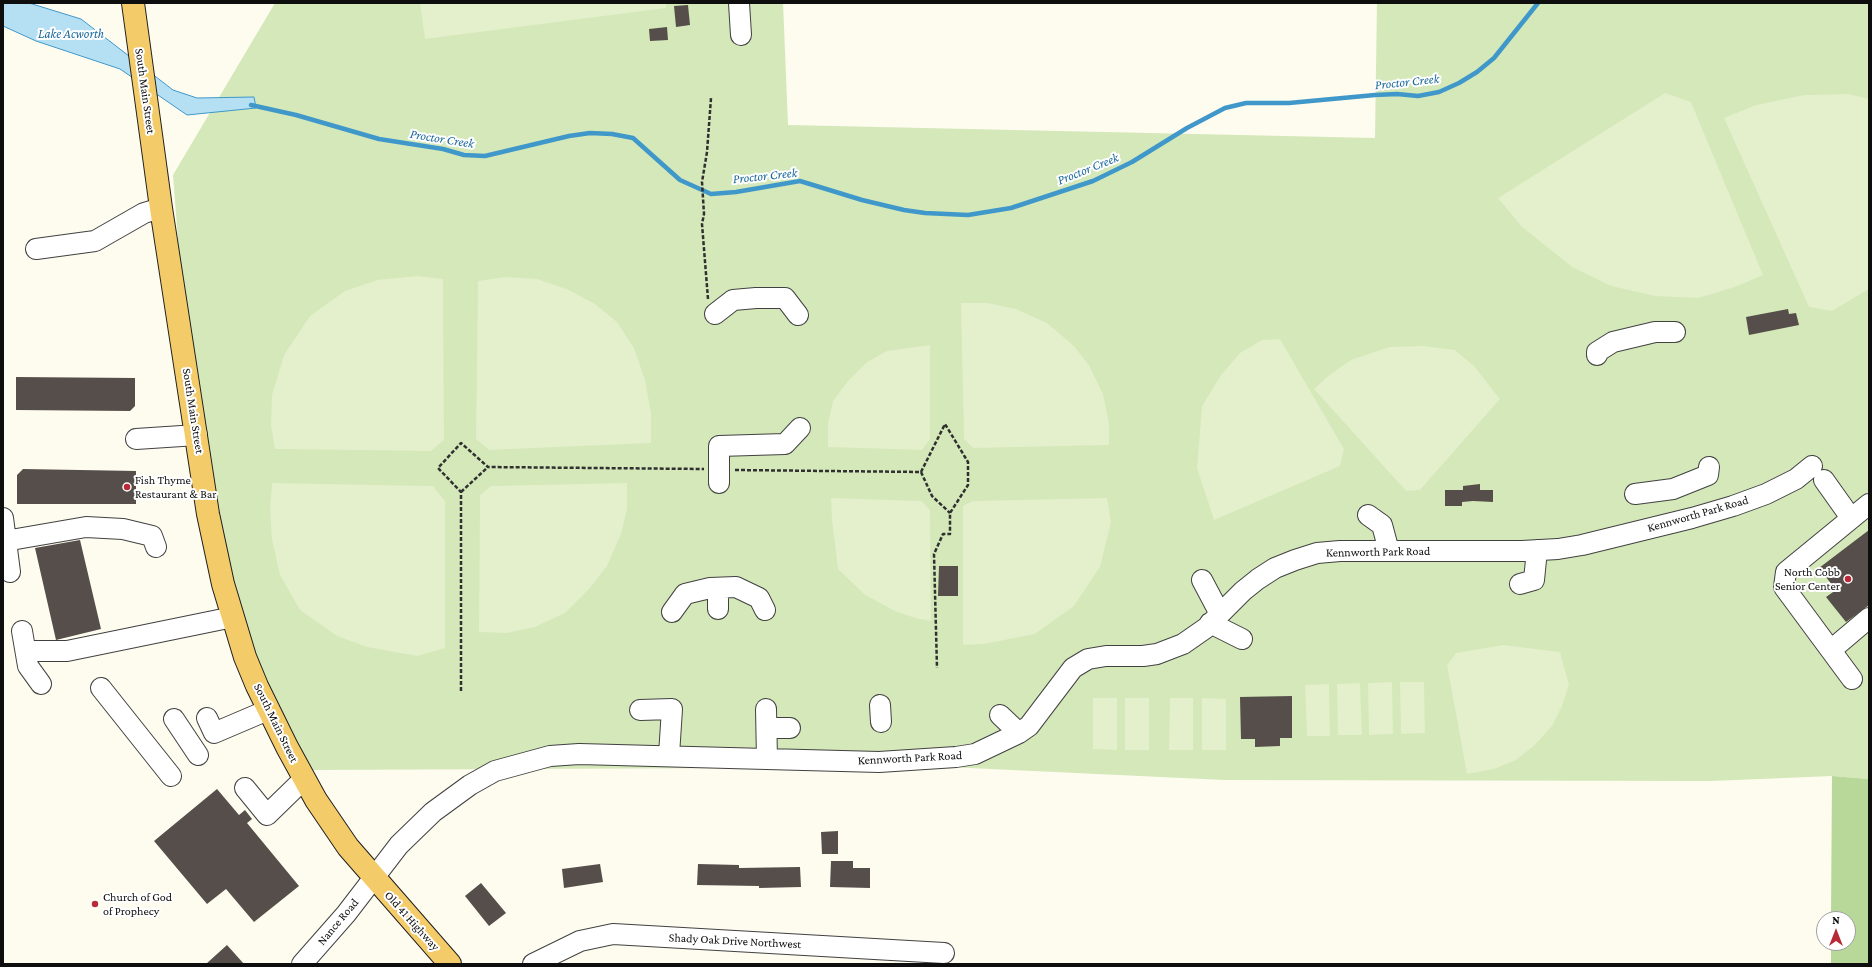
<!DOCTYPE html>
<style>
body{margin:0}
#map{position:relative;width:1872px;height:967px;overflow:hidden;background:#fefbef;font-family:"Crimson Pro",serif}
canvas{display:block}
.frame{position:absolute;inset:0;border:4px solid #0e0e0e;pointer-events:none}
.north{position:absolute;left:1816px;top:911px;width:40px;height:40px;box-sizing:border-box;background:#fff;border:1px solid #9f9f9f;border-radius:50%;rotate:0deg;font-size:11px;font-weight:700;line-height:16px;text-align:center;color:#0e0e0e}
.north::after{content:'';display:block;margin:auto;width:14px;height:18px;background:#b92a38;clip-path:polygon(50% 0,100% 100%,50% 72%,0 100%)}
</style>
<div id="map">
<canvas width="1872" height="967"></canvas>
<div class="frame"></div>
<div class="north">N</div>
</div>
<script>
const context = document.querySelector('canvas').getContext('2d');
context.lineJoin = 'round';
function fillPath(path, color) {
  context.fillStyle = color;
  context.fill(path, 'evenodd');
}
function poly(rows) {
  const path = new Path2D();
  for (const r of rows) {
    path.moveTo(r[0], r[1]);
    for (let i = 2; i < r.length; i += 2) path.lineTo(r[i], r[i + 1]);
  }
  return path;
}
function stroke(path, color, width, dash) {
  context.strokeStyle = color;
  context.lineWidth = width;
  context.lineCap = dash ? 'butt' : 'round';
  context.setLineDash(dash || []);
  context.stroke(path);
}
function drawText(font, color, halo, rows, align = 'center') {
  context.font = font + ' "Crimson Pro",serif';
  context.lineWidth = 4;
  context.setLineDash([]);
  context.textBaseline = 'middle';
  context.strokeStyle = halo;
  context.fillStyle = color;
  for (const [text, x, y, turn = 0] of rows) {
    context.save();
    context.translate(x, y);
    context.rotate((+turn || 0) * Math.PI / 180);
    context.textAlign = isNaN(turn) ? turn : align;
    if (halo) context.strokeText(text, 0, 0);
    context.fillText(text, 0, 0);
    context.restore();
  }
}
fillPath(poly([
 [275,3,783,3,788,125,1375,138,1377,3,1869,3,1869,779,1832,776,1711,781,1225,780,948,767,309,770,242,656,190,395,173,175]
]), '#d4e8b9');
fillPath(poly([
 [1832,776,1869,779,1869,964,1831,964,1831,943,1848,943,1848,919,1831,919]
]), '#b8d899');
fillPath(poly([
 [420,3,666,3,666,8,425,39],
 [1665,93,1691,102,1763,275,1735,287,1698,298,1655,296,1611,286,1572,267,1522,227,1498,198],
 [1848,94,1869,99,1869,289,1832,311,1809,307,1724,118,1756,105,1804,95],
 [417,276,443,279,444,440,431,451,275,449,271,425,272,395,284,355,310,316,345,291,377,280],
 [506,277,537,279,569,290,595,304,617,322,634,348,645,380,651,413,651,443,489,450,476,439,478,281],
 [961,303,988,303,1016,309,1047,323,1074,346,1089,365,1103,394,1109,423,1109,445,973,448,964,439],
 [1280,339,1344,449,1340,466,1214,520,1197,468,1202,406,1221,375,1240,353,1262,340],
 [930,345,930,439,922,450,828,447,828,423,833,401,848,381,867,362,887,351],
 [1423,346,1455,350,1474,366,1500,399,1420,490,1406,491,1314,389,1328,376,1351,360,1389,347],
 [272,483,433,486,445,501,445,648,417,656,367,647,337,636,300,610,280,575,272,540,270,509],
 [627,483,627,509,621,534,607,566,590,588,565,613,535,627,507,633,479,632,480,495,491,486],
 [831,498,922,501,930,510,931,621,915,618,895,611,865,595,838,569,832,520],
 [1107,498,1111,522,1100,567,1074,606,1035,634,984,644,963,645,963,506,973,501],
 [1503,645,1560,652,1569,685,1562,706,1552,726,1535,745,1516,760,1494,769,1467,774,1447,665,1456,653],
 [1392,682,1393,734,1369,735,1368,683],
 [1400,682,1424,682,1425,733,1401,734],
 [1360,683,1362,735,1338,735,1337,684],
 [1329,684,1330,736,1307,736,1305,685],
 [1093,698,1117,698,1117,750,1093,749],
 [1125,698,1149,698,1149,750,1125,750],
 [1170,698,1193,698,1193,750,1169,750],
 [1202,698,1226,699,1226,750,1202,750]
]), '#e4efcb');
const water = poly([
 [3,3,29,3,81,19,173,90,197,98,254,97,256,108,187,115,120,69,36,41,3,26,3,3]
]);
fillPath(water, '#b5e0f4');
stroke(water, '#3f98c9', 1);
stroke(poly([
 [251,105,296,115,379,139,443,149,464,155,485,156,569,136,590,133,612,134,633,138,680,180,711,194,736,192,800,181,862,200,904,210,925,213,968,215,1011,208,1093,181,1132,162,1187,128,1225,108,1246,103,1289,103,1375,95,1397,94,1418,96,1439,92,1459,83,1477,72,1494,58,1538,3]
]), '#3f98c9', 4.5);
fillPath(poly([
 [688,5,690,25,676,27,674,6],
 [667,27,668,40,650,41,649,29],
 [1788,309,1789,314,1796,313,1799,325,1749,335,1746,317],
 [16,377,135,378,135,406,130,411,16,410],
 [23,469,136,471,136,504,17,504,17,475],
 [1480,484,1480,490,1493,490,1493,502,1473,501,1462,502,1462,506,1445,506,1445,490,1463,490,1463,486],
 [1869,530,1869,605,1846,622,1826,597,1836,590,1819,568],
 [80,540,101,629,56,640,35,548],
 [939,566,958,566,958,596,938,596],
 [1292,696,1292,738,1280,738,1280,746,1255,747,1255,739,1241,739,1240,697],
 [217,789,239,815,245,810,252,819,247,823,299,886,254,922,226,889,207,904,154,841],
 [838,831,838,854,822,854,821,832],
 [831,861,853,861,853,868,870,868,870,888,830,887],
 [600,864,603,882,564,888,562,869],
 [698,864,739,865,739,868,800,867,801,887,759,888,759,886,697,885],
 [481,883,506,913,489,926,465,896],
 [227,945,244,964,206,964]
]), '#564e4a');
const minor = poly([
 [739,3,741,35],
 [36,249,95,241,144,213,161,208],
 [715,314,733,300,756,298,785,298,798,315],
 [1597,355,1597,352,1613,342,1655,332,1675,332],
 [136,439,197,435],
 [1824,480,1851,518],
 [719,483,719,446,785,444,800,428],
 [1635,494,1673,489,1708,475,1709,467],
 [1368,515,1382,525,1389,551],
 [3,518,10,572],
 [5,541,86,527,123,529,152,536,156,547],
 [1202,580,1220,614],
 [1520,584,1534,580,1537,550],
 [718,588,718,609],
 [672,612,685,594,710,588,736,587,759,598,765,610],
 [1210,623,1242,639],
 [22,631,28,666,41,684],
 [1831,650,1869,618],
 [26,651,67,651,233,617],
 [1852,679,1784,587,1786,572,1869,504],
 [101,688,171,776],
 [880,705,881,722],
 [766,709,767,759],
 [640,710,672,709,669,755],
 [1000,715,1019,733],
 [207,718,214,733,268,710],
 [174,719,198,755],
 [767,728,790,728],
 [245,788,267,815,304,779],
 [302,964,346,914,399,845,433,812,470,785,495,771,550,756,579,754,879,762,956,757,975,754,1019,733,1029,726,1073,668,1088,659,1106,656,1143,656,1157,654,1183,644,1206,628,1243,591,1258,579,1275,568,1295,560,1317,553,1340,551,1522,551,1558,549,1582,545,1692,518,1733,506,1766,494,1796,479,1812,466],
 [533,964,580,941,613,934,944,953]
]);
const major = poly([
 [133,3,161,208,208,514,223,584,245,657,257,686,287,747,316,800,348,847,450,964]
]);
stroke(minor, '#414141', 22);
stroke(major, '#1f1f1f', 24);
stroke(poly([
 [708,299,702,224,704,214,702,182,707,152,711,98],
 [735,470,921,472],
 [921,472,945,424,968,462,968,485,950,513,950,534,943,534,934,554,937,668],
 [921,472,932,496,950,513],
 [461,492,488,467],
 [461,691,461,492,438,468,461,443,488,467,704,469]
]), '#303030', 2.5, [4, 2]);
stroke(minor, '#fff', 20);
stroke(major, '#f4cb69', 22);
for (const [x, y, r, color] of [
 [127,487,4,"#b92a38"],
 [1848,579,4,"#b92a38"],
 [95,904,4,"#b92a38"]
]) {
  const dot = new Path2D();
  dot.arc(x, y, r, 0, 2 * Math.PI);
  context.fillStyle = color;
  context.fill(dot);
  stroke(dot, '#fff', 1.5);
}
drawText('12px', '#0e0e0e', '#fff', [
 ["South Main Street",145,91,82],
 ["South Main Street",193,411,81],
 ["Kennworth Park Road",1698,514,-16],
 ["Kennworth Park Road",1378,552,-1],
 ["South Main Street",276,723,64],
 ["Kennworth Park Road",910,758,-3],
 ["Old 41 Highway",412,921,48],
 ["Nance Road",338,922,-50],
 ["Shady Oak Drive Northwest",735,941,3]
]);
drawText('12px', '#0e0e0e', '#fff', [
 ["Fish Thyme",135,480],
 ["Restaurant & Bar",135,494],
 ["North Cobb",1840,572,"right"],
 ["Senior Center",1840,586,"right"],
 ["Church of God",103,897],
 ["of Prophecy",103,911]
], 'left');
drawText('italic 13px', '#1b699b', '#fff', [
 ["Lake Acworth",71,34],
 ["Proctor Creek",1407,82,-6],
 ["Proctor Creek",442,139,9],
 ["Proctor Creek",1088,169,-22],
 ["Proctor Creek",765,176,-6]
]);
</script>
